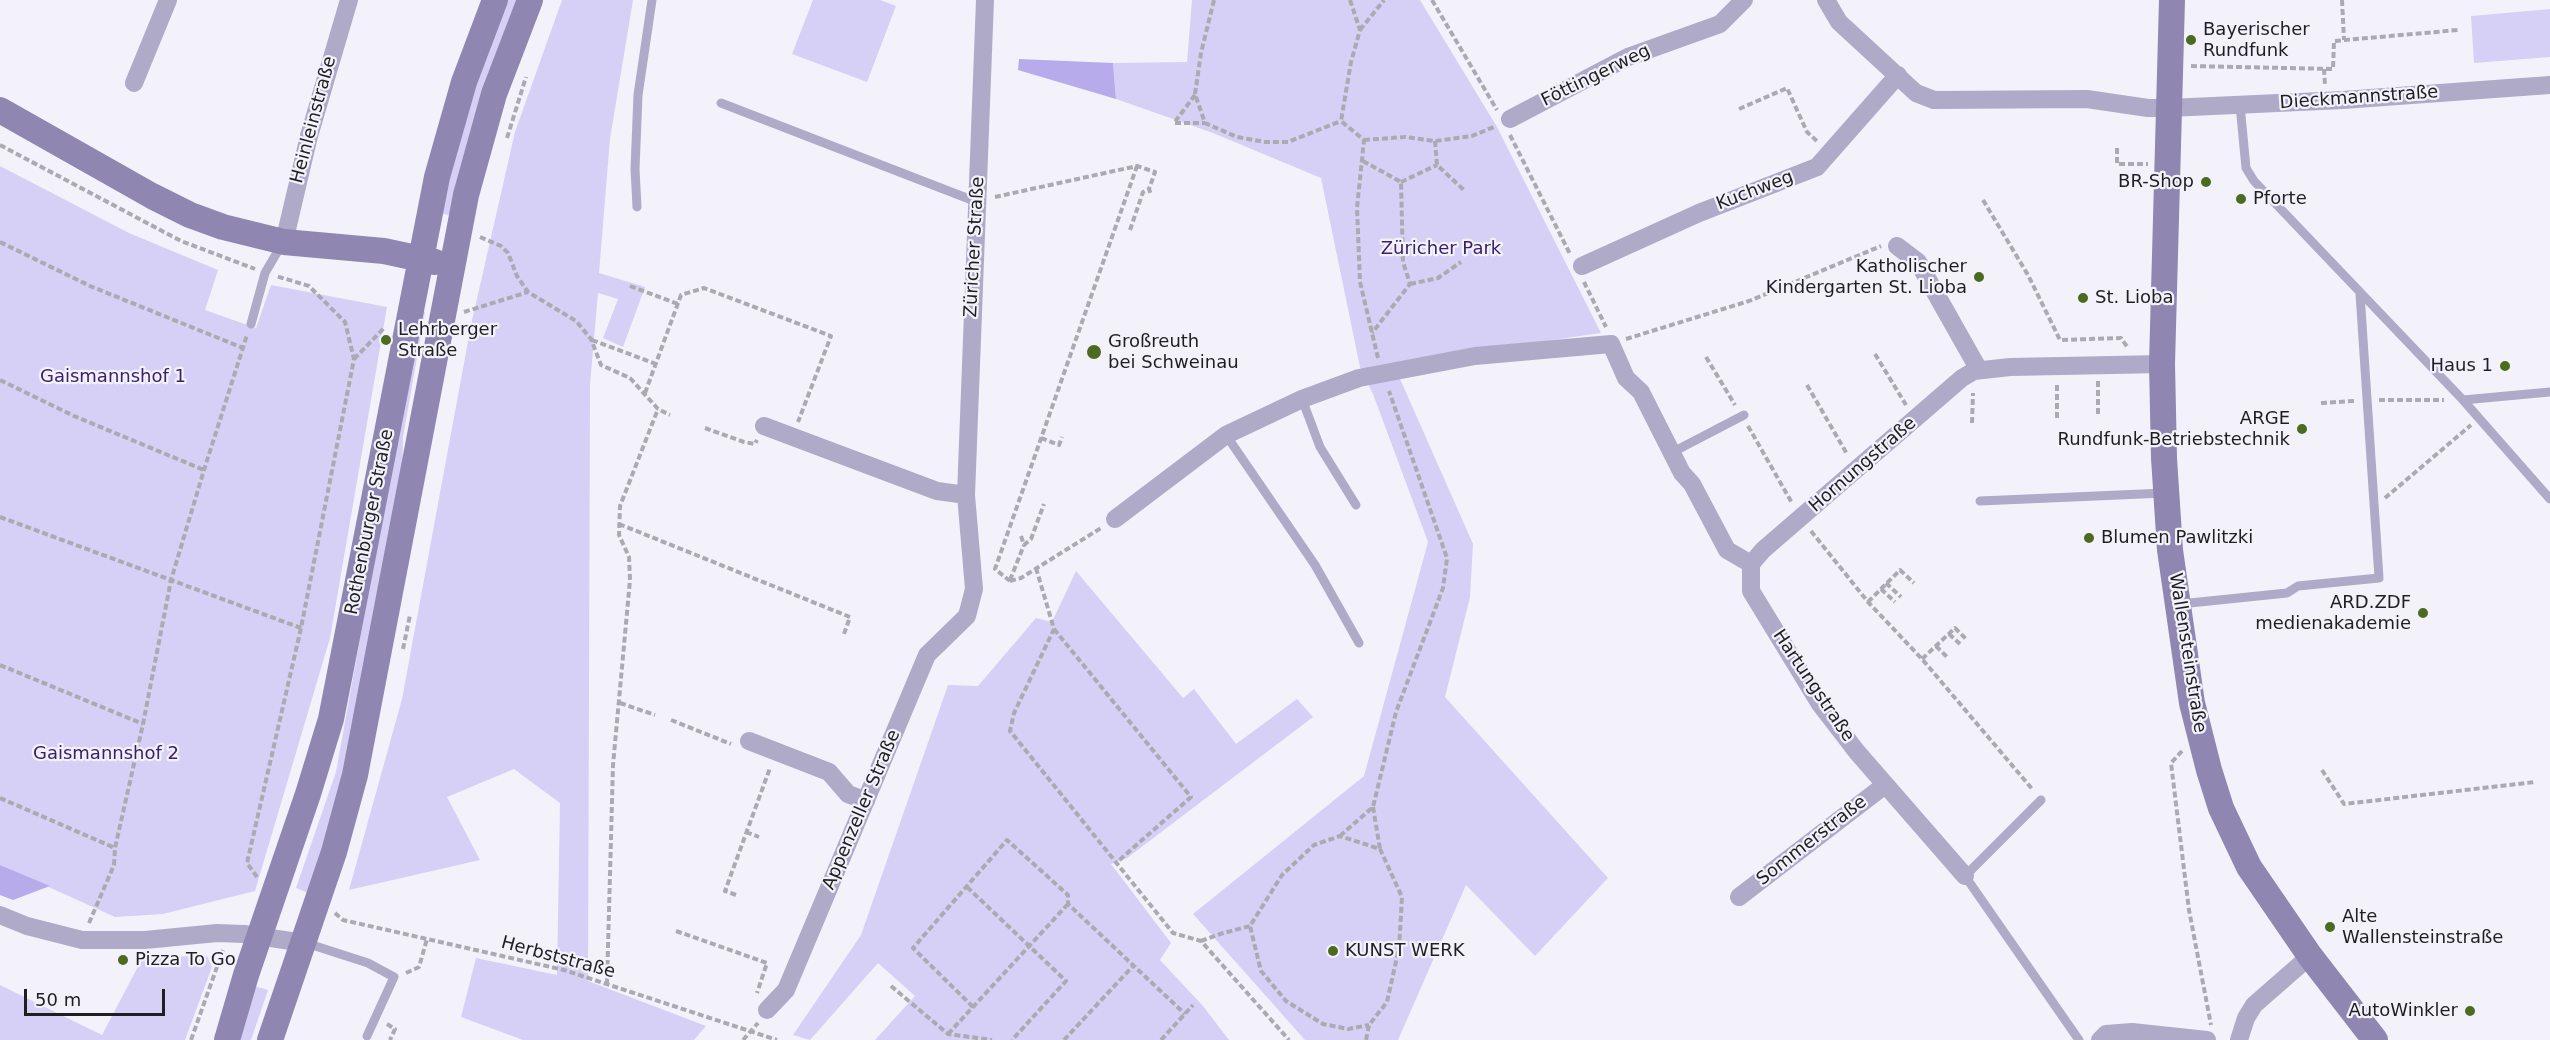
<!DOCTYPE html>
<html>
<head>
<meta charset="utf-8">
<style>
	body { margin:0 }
	#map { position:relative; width:2550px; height:1040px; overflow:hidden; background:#f3f2fb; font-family:"DejaVu Sans",sans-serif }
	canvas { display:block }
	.scale { position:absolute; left:24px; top:989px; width:141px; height:27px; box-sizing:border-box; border:3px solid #1f1f22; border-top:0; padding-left:8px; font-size:18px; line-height:21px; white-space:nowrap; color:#1f1f22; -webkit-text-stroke:4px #f3f2fb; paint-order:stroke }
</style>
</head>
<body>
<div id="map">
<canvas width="2550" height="1040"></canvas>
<div class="scale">50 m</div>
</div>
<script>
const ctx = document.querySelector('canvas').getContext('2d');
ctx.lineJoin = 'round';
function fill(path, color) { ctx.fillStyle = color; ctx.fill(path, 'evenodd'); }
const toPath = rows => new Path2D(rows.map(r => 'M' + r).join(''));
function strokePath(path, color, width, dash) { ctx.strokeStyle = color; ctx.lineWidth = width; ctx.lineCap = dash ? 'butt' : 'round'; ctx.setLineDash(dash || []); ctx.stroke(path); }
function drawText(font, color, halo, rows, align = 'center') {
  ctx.font = font + ' "DejaVu Sans",sans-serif'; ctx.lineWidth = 4.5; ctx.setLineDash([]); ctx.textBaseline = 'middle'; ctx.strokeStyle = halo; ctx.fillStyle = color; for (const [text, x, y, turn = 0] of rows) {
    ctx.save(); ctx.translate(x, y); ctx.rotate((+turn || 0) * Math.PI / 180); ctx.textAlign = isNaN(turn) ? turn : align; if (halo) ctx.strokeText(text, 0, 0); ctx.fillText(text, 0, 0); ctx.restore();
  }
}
fill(toPath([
	[506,0,521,0,453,216,439,213,461,125],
	[562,0,633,0,610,139,599,273,645,287,623,347,603,338,618,299,598,293,590,385,588,981,706,1026,694,1040,523,1040,461,1017,476,958,557,975,560,803,514,769,447,797,480,860,349,890,402,699,471,325,515,132],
	[813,0,880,0,896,6,867,82,792,54],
	[1192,0,1420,0,1497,127,1601,333,1393,363,1473,544,1470,597,1445,697,1608,878,1535,956,1466,885,1398,1040,1305,1040,1193,914,1364,776,1428,542,1373,394,1360,367,1321,178,1213,133,1116,99,1113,63,1187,62],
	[2550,9,2550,57,2474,63,2471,16],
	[0,166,129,233,218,270,205,310,256,328,271,285,387,307,330,638,255,891,163,914,115,917,0,865],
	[419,312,425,312,403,437,402,481,349,764,311,894,296,888,336,772],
	[1076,571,1183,698,1194,689,1236,744,1297,699,1313,717,1127,858,1111,864,1171,943,1160,960,1203,1006,1229,1040,875,1040,915,996,878,963,810,1040,793,1035,861,935,948,685,978,686,1036,618,1052,622],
	[207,956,212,967,185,1040,0,1040,0,985,102,1035,143,957],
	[254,986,268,990,251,1040,239,1040]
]), '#d6cff6');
fill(toPath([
	[1019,59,1113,63,1116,99,1018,70],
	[0,865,50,886,13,900,0,895]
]), '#b8abec');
strokePath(toPath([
	[1214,0,1201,53,1195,94,1205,123,1237,137,1265,142,1288,142,1341,121],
	[1350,0,1360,30,1351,62,1341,121,1364,140,1357,208,1360,282,1378,358],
	[1432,0,1497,110],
	[2342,0,2344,40],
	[1360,30,1384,0],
	[2191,66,2333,69,2334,41,2458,30],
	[2324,69,2325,85],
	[1195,95,1174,123,1205,123],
	[1739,109,1787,88,1807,132,1818,142],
	[1510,135,1570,254],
	[507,138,526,77],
	[1364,140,1405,137,1435,141,1472,136,1496,126],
	[1435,141,1437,165,1465,191],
	[0,145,181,241,255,269],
	[2117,148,2117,164,2148,164],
	[1363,161,1401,182,1403,262,1410,284,1372,333],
	[1401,182,1437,165],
	[995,197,1137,166,1155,172,1149,189],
	[1983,200,2028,275,2060,340,2121,338,2128,348],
	[1130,230,1143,192,1149,189,1151,195],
	[480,237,501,246,508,253,517,276,528,292,576,321,591,339,601,365,630,378,658,409,670,415],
	[0,242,90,286,243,348],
	[1584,282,1606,327],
	[1410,284,1438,278,1461,262],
	[630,286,678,304],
	[464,312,528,292],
	[1626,339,1749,301,1881,246],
	[592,340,656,364],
	[1875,354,1906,405],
	[1706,357,1735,405],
	[354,359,385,327],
	[0,380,74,416,204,470],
	[2098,381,2098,416],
	[1807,385,1847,454],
	[645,393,681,295,704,288,831,336,798,422],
	[2379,400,2444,400],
	[2321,403,2354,401],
	[2057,418,2057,382],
	[1972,423,1973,393],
	[1748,426,1792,503],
	[705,428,744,442,755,444,757,440],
	[1041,438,1059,445,1062,437],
	[2385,498,2471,425],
	[0,517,301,628],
	[619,524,850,617,844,634],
	[1811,531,1868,602,1922,659,2033,790],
	[1021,536,1024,545,1031,539,1044,504],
	[1036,568,1054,629,1014,713,1010,731,1173,933,1201,941,1289,1040],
	[1010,580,1024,545],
	[1010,581,995,569,1137,166],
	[1010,581,1021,578,1101,528],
	[1886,583,1901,597],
	[1881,589,1895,602],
	[1868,602,1900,570,1914,583],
	[1054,629,1191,797,1116,863],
	[1949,634,1960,644],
	[1936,646,1947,657],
	[403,649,410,615],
	[1922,659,1955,628,1966,639],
	[0,665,143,724],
	[620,703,655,715],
	[671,720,731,744],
	[2182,751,2171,763,2189,910,2211,1025],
	[2322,770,2344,804,2535,782],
	[0,798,115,848,143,724,171,580,204,470,247,335],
	[1373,807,1380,849],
	[746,832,759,837],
	[1340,836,1373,807,1396,712,1443,588,1447,558,1389,391],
	[257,877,247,863,301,628,354,359,345,322,309,286,276,276],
	[967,887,1066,981,1012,1040],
	[736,895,725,891,770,768],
	[335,913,343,920,564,970,777,1040],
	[89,923,114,865,115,848],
	[676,931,767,963,757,993],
	[1201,941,1220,934,1250,926],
	[406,973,419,967,427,939],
	[607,984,613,765,630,580,629,557,619,535,620,506,658,409],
	[891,986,948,1034,992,1040],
	[973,1007,913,948,1007,840,1068,895,1068,904,1185,1014],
	[387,1024,395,1029,390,1040],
	[948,1034,1068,904],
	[191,1040,223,950],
	[743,1040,758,1023],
	[1064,1040,1133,966],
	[1161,1040,1193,1005],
	[1366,1040,1369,1025,1387,1002,1399,948,1402,897,1380,849,1340,836,1314,845,1282,875,1250,926,1261,971,1286,1001,1323,1024,1348,1029,1369,1025]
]), '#abaab1', 4, [6, 3]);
strokePath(toPath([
	[721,103,977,202],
	[2240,105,2246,168,2254,181,2463,400,2550,499],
	[637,207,635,169,638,95,652,0],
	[251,324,265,273,282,244],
	[1302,399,1320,447,1356,505],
	[2463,400,2550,392],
	[1226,435,1315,565,1359,643],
	[1671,453,1744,415],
	[1980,501,2165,493],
	[2180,604,2287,593,2298,586,2379,578,2360,294],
	[2041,800,1965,876,2079,1040],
	[306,943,368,963,394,977,367,1036]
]), '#afaac8', 9);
strokePath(toPath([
	[1826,0,1839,22,1916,93,1934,100,2087,99,2148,108,2169,108,2343,100,2550,85],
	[134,83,168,0],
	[1510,119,1628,57,1720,24,1744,0],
	[284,242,309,136,349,0],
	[1897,246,1918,262,1979,370],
	[1582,266,1699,213,1817,167,1898,75],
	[764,426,937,491,966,495],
	[1115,519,1226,435,1302,399,1359,378,1475,356,1611,344,1626,378,1641,392,1682,473,1692,484,1727,550,1751,564],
	[1751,564,1763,550,1962,378,1974,371,2010,367,2162,364],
	[1751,564,1751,591,1820,704,1857,752,1965,876],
	[749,741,829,772,848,794,866,801],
	[1739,897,1885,785],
	[0,915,27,926,82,940,145,940,217,933,244,934,304,943],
	[767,1010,786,990,927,655,967,616,974,589,966,495,985,0],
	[2100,1040,2106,1034,2132,1032,2207,1040],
	[2239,1040,2246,1018,2254,1005,2310,956]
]), '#afaac8', 18);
strokePath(toPath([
	[2172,0,2162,364,2164,458,2170,550,2192,703,2209,770,2221,808,2249,867,2310,956,2375,1040],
	[0,110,152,196,190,215,223,227,284,242,384,251,435,262],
	[227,1040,246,975,308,794,331,719,437,177,464,82,495,0],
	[270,1040,334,852,355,775,466,195,494,94,530,0]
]), '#8f87b1', 26);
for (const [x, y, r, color] of [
	[2191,40,6,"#4b6b20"],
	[2206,182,6,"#4b6b20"],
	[2241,199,6,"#4b6b20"],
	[1979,277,6,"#4b6b20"],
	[2083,298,6,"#4b6b20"],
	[386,340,6,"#4b6b20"],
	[1094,352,8,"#4b6b20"],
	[2505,366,6,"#4b6b20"],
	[2302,429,6,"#4b6b20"],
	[2089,538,6,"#4b6b20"],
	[2423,613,6,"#4b6b20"],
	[2330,927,6,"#4b6b20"],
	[1333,951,6,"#4b6b20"],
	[123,960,6,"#4b6b20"],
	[2470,1011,6,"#4b6b20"]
]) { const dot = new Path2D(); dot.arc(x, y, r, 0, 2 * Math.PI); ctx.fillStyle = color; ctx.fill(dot); strokePath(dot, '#f3f2fb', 2); }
drawText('18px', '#1f1f22', '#f3f2fb', [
	["Bayerischer",2203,30],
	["Rundfunk",2203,51],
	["BR-Shop",2194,182,"right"],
	["Pforte",2253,199],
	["Katholischer",1967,267,"right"],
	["Kindergarten St. Lioba",1967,288,"right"],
	["St. Lioba",2095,298],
	["Lehrberger",398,330],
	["Straße",398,351],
	["Großreuth",1108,342],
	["bei Schweinau",1108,363],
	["Haus 1",2493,366,"right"],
	["ARGE",2290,419,"right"],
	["Rundfunk-Betriebstechnik",2290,440,"right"],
	["Blumen Pawlitzki",2101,538],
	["ARD.ZDF",2411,603,"right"],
	["medienakademie",2411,624,"right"],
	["Alte",2342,917],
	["Wallensteinstraße",2342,938],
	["KUNST WERK",1345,951],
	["Pizza To Go",135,960],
	["AutoWinkler",2458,1011,"right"]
], 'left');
drawText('18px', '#1f1f22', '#f3f2fb', [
	["Föttingerweg",1596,76,-26],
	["Dieckmannstraße",2359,98,-4],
	["Heinleinstraße",314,120,-75],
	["Kuchweg",1755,191,-21],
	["Züricher Straße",975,247,-87],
	["Hornungstraße",1863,465,-41],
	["Rothenburger Straße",370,522,-79],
	["Wallensteinstraße",2187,653,81],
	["Hartungstraße",1813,686,56],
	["Appenzeller Straße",862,810,-67],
	["Sommerstraße",1812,841,-38],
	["Herbststraße",558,958,15]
]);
drawText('18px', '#39216b', '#f3f2fb', [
	["Züricher Park",1441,249],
	["Gaismannshof 1",113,377],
	["Gaismannshof 2",106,754]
]);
</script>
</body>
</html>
